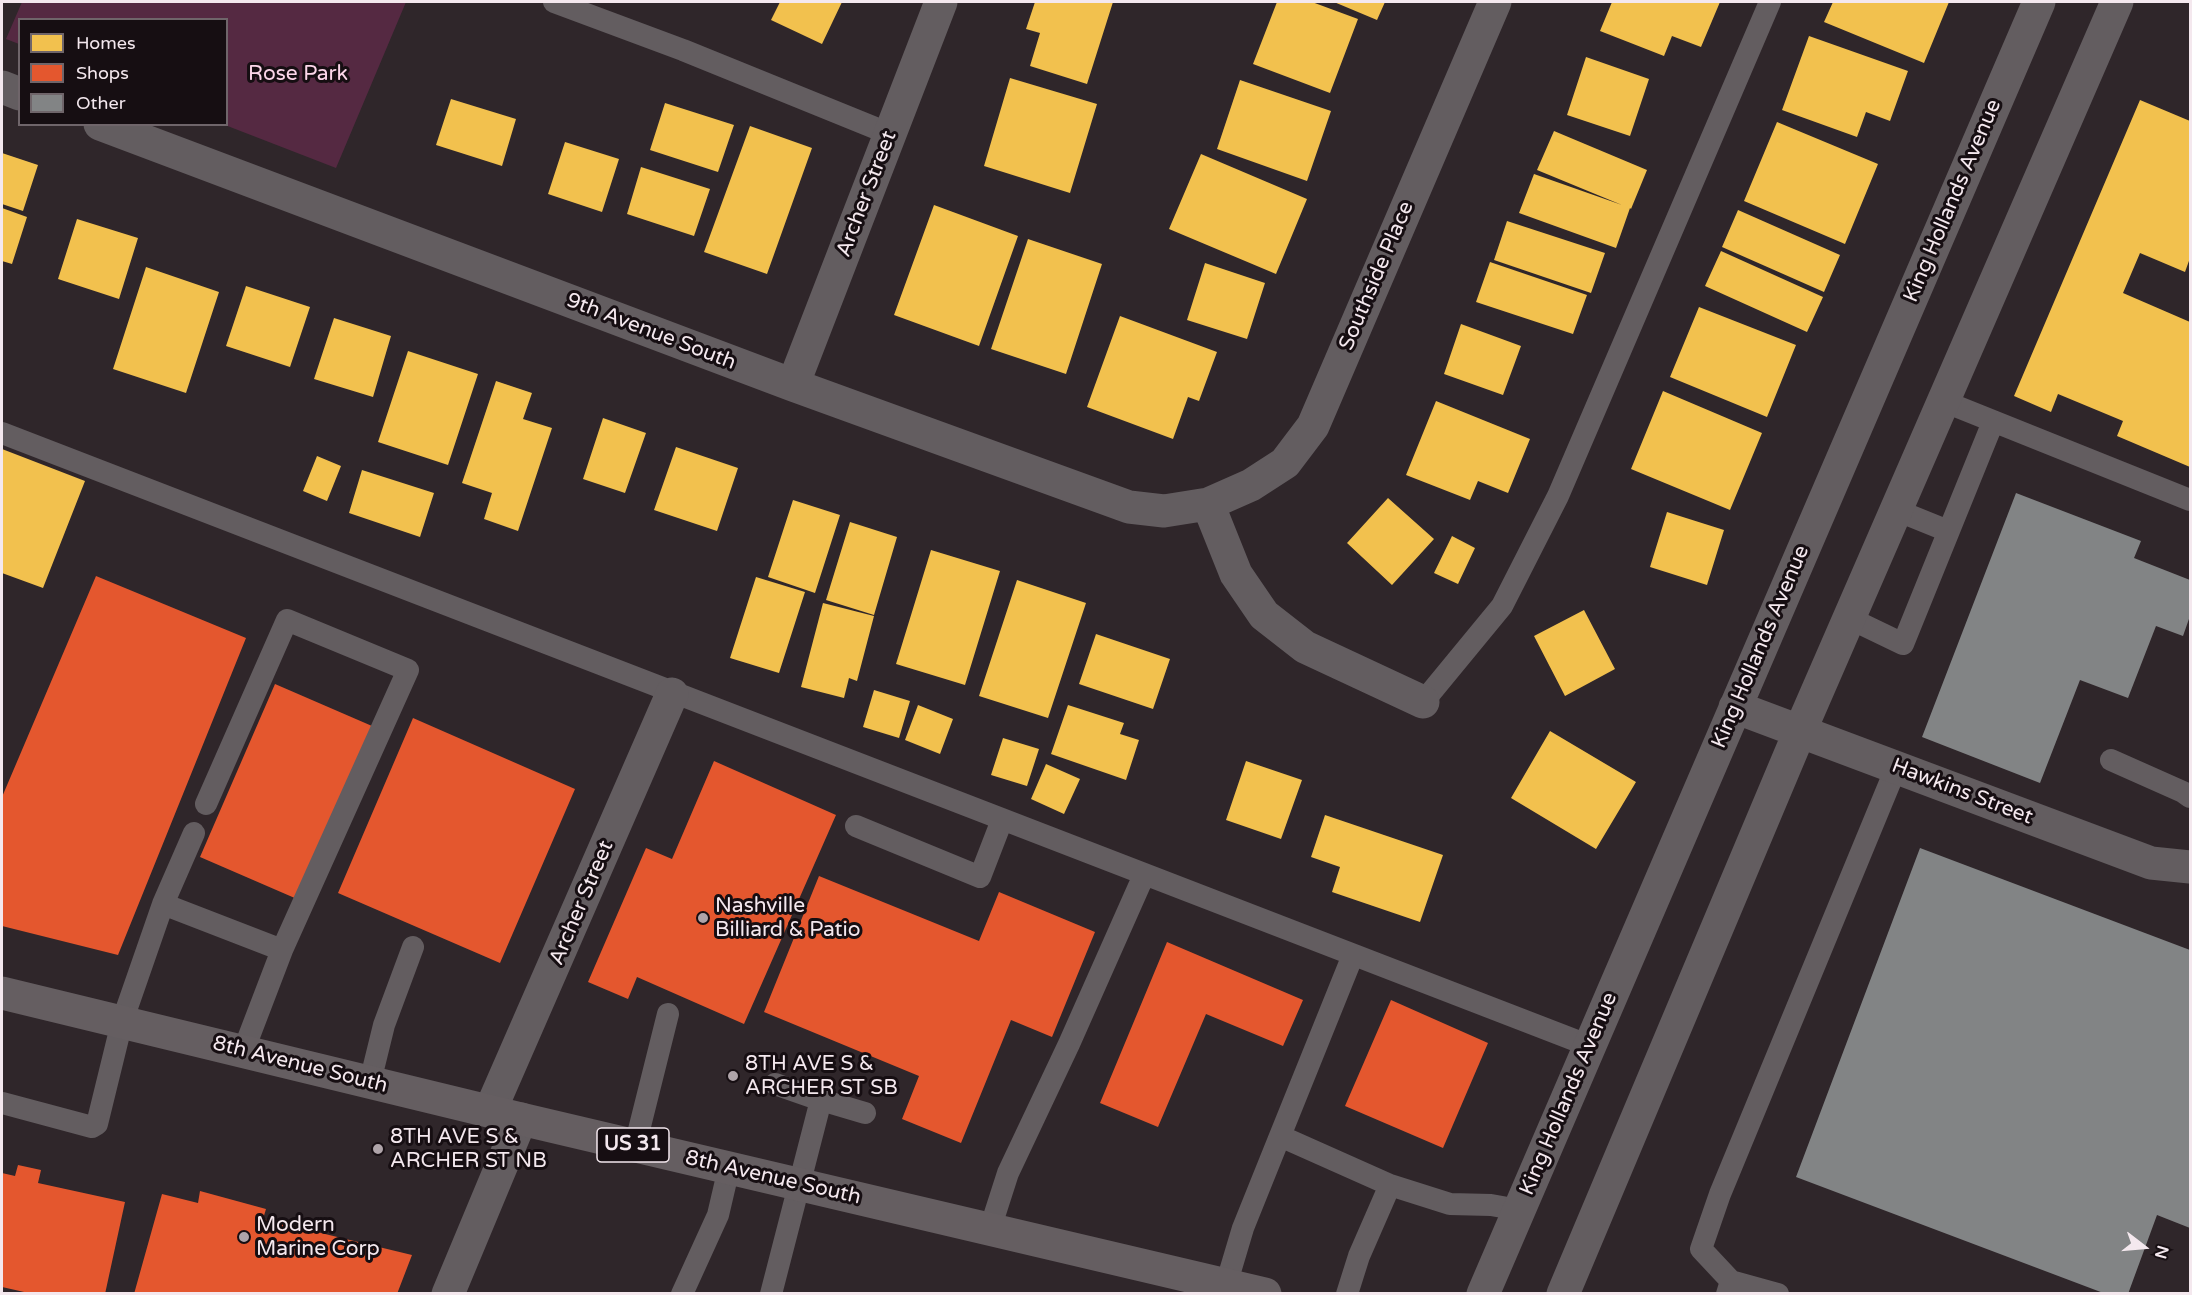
<!DOCTYPE html>
<html>
<head>
<meta charset="utf-8">
<style>
	body { margin:0 }
	#map { position:relative; width:2192px; height:1295px; overflow:hidden; background:#2f262a; font-family:"Varela Round",sans-serif }
	canvas { display:block }
	.frame { position:absolute; inset:0; border:3px solid #f4e8ee; pointer-events:none }
	.legend { position:absolute; left:18px; top:18px; width:210px; height:108px; box-sizing:border-box; background:#160e12; border:2px solid #6f656a; margin:0; padding:8px 10px; list-style:none; font-size:18px; color:#f4e8ee }
	.legend li { display:flex; align-items:center; gap:12px; height:30px }
	.legend b { width:30px; border:2px solid #6f656a }
	.north { position:absolute; left:2114px; top:1217px; width:60px; height:60px; -webkit-text-stroke:4px #160e12; paint-order:stroke; rotate:106deg; font-size:16px; font-weight:700; line-height:24px; text-align:center; color:#f4e8ee }
	.north::after { content:''; display:block; margin:auto; width:21px; height:27px; background:#f4e8ee; clip-path:polygon(50% 0,100% 100%,50% 72%,0 100%) }
</style>
</head>
<body>
<div id="map">
<canvas width="2192" height="1295"></canvas>
<div class="frame"></div>
<ul class="legend">
<li><b style="height:16px;background:#f2c14e"></b>Homes</li>
<li><b style="height:16px;background:#e4572e"></b>Shops</li>
<li><b style="height:16px;background:#828485"></b>Other</li>
</ul>
<div class="north">N</div>
</div>
<script>
const ctx = document.querySelector('canvas').getContext('2d');
ctx.lineJoin = 'round';
function fill(path, color) { ctx.fillStyle = color; ctx.fill(path, 'evenodd'); }
const toPath = rows => new Path2D(rows.map(r => 'M' + r).join(''));
function strokePath(path, color, width, dash) { ctx.strokeStyle = color; ctx.lineWidth = width; ctx.lineCap = dash ? 'butt' : 'round'; ctx.setLineDash(dash || []); ctx.stroke(path); }
function drawText(font, color, halo, rows, align = 'center') {
  ctx.font = font + ' "Varela Round",sans-serif'; ctx.lineWidth = 6; ctx.setLineDash([]); ctx.textBaseline = 'middle'; ctx.strokeStyle = halo; ctx.fillStyle = color; for (const [text, x, y, turn = 0] of rows) {
    ctx.save(); ctx.translate(x, y); ctx.rotate((+turn || 0) * Math.PI / 180); ctx.textAlign = isNaN(turn) ? turn : align; if (halo) ctx.strokeText(text, 0, 0); ctx.fillText(text, 0, 0); ctx.restore();
  }
}
fill(toPath([
	[22,2,406,2,336,168,225,125,226,124,226,20,20,20,19,44,6,39]
]), '#552942');
fill(toPath([
	[780,2,842,2,822,44,771,20],
	[1035,2,1113,2,1087,84,1030,66,1040,33,1026,29],
	[1277,2,1312,2,1358,19,1330,93,1253,64],
	[1334,2,1385,2,1377,20],
	[1612,2,1720,2,1701,47,1672,36,1664,56,1600,31],
	[1833,2,1949,2,1924,63,1824,22],
	[1809,36,1908,71,1890,121,1866,112,1857,137,1782,110],
	[1586,57,1649,79,1630,136,1567,115],
	[1010,78,1097,104,1070,193,984,166],
	[1240,80,1331,111,1307,181,1217,149],
	[451,99,516,119,502,166,436,145],
	[2140,100,2190,121,2190,258,2185,272,2140,253,2123,293,2190,322,2190,467,2117,436,2123,421,2058,394,2051,412,2014,396],
	[665,103,734,125,718,172,650,150],
	[1777,122,1878,164,1845,244,1744,201],
	[750,126,812,148,767,274,704,252],
	[1554,131,1647,170,1631,209,1630,208,1616,248,1519,213,1534,174,1622,205,1537,170],
	[565,142,619,159,602,212,548,194],
	[2,153,38,165,23,211,2,204],
	[1201,154,1307,199,1276,274,1169,229],
	[641,167,710,189,694,236,627,214],
	[934,205,1018,236,979,346,894,315],
	[2,208,27,217,12,264,2,261],
	[1738,210,1840,255,1824,292,1722,247],
	[77,219,138,238,119,299,58,279],
	[1507,221,1605,253,1591,293,1494,260],
	[1028,239,1102,264,1066,374,991,349],
	[1721,251,1823,297,1807,332,1705,286],
	[1490,262,1587,295,1573,334,1476,302],
	[1205,263,1265,283,1247,339,1187,320],
	[146,267,219,292,186,393,113,369],
	[246,286,310,307,290,367,226,346],
	[1699,307,1796,345,1767,417,1670,377],
	[1120,316,1217,352,1199,401,1188,397,1173,439,1087,407],
	[334,318,391,336,373,397,314,379],
	[1461,324,1521,346,1503,395,1444,374],
	[408,351,478,374,448,465,378,442],
	[496,381,532,393,523,419,552,428,518,531,484,519,492,493,462,483],
	[1663,391,1762,433,1730,510,1631,469],
	[1436,401,1530,439,1508,493,1478,481,1470,500,1406,475],
	[603,418,646,433,625,493,583,479],
	[676,447,738,468,717,531,654,510],
	[2,449,85,481,43,588,2,573],
	[317,456,341,466,327,501,303,491],
	[362,470,434,493,420,537,349,513],
	[1388,498,1434,539,1392,585,1347,543],
	[793,500,840,515,815,593,768,577],
	[1667,512,1724,530,1707,585,1650,567],
	[850,522,897,537,874,615,826,600],
	[1452,536,1475,548,1458,584,1434,573],
	[931,550,1000,571,965,685,896,664],
	[756,577,805,592,779,673,730,658],
	[1017,580,1086,603,1048,718,979,696],
	[823,603,874,616,857,681,849,678,844,698,801,687],
	[1584,610,1615,669,1565,696,1534,636],
	[1096,634,1170,659,1153,709,1079,684],
	[874,690,910,701,899,738,863,727],
	[918,705,953,719,940,754,905,740],
	[1068,705,1124,723,1120,734,1139,740,1126,780,1051,754],
	[1550,731,1636,782,1596,849,1511,798],
	[1003,738,1039,749,1027,786,991,775],
	[1246,761,1302,780,1281,839,1226,820],
	[1046,764,1080,779,1064,814,1031,799],
	[1325,815,1443,855,1420,922,1332,892,1340,867,1311,857]
]), '#f2c14e');
fill(toPath([
	[96,576,246,638,118,955,2,926,2,797],
	[275,684,372,726,297,899,200,857],
	[413,718,575,789,500,963,338,893],
	[714,761,836,815,744,1024,637,977,628,999,588,982,646,848,672,859],
	[819,876,979,941,999,892,1095,932,1052,1037,1011,1020,961,1143,902,1119,919,1076,764,1012],
	[1167,942,1303,1000,1283,1046,1206,1014,1158,1127,1100,1103],
	[1391,1000,1488,1043,1443,1148,1345,1106],
	[18,1165,41,1170,38,1183,125,1202,105,1294,33,1294,2,1287,2,1173,15,1176],
	[200,1191,266,1209,263,1219,412,1255,397,1294,134,1294,162,1194,198,1203]
]), '#e4572e');
fill(toPath([
	[2016,493,2141,541,2134,558,2190,580,2190,616,2183,636,2156,626,2128,698,2080,680,2040,783,1922,737],
	[1920,848,2190,950,2190,1228,2157,1215,2128,1294,2106,1294,1796,1177]
]), '#828485');
strokePath(toPath([
	[554,2,683,50,890,134],
	[1943,401,2190,500],
	[2,433,1590,1046],
	[1896,510,1948,531],
	[1849,618,1903,644,1993,422],
	[1423,702,1502,606,1558,496,1770,2],
	[2111,760,2183,792,2190,797],
	[206,804,287,620,408,670,282,950],
	[856,826,980,877,1002,820],
	[163,904,194,833],
	[370,1082,384,1025,413,947],
	[775,1084,821,1100],
	[2,1103,92,1127,97,1124,122,1022,163,904,282,950,243,1052],
	[1280,1136,1353,955],
	[635,1146,668,1014],
	[990,1229,1008,1173,1069,1044,1144,875],
	[1731,1281,1778,1294],
	[1226,1285,1243,1228,1280,1136,1390,1185,1450,1204,1491,1205,1519,1210],
	[682,1294,718,1215,729,1168],
	[771,1294,821,1100,865,1113],
	[1347,1294,1359,1256,1390,1185],
	[1727,1294,1731,1281,1701,1249,1720,1194,1896,768]
]), '#635d60', 22);
strokePath(toPath([
	[2,87,20,94],
	[100,124,793,385,1129,507,1164,511,1208,504,1251,485,1285,463,1313,426,1495,2],
	[793,385,941,2],
	[1208,504,1236,574,1264,615,1305,647,1423,702],
	[1735,707,2151,863,2190,867],
	[490,1111,672,694],
	[448,1294,521,1119],
	[1483,1294,2039,2],
	[1563,1294,1800,731,2117,2]
]), '#635d60', 33);
strokePath(toPath([
	[2,993,521,1119,1265,1294]
]), '#655e61', 33);
for (const [x, y, r, color] of [
	[703,918,6,"#afa4a9"],
	[733,1076,6,"#afa4a9"],
	[378,1149,6,"#afa4a9"],
	[244,1237,6,"#afa4a9"]
]) { const dot = new Path2D(); dot.arc(x, y, r, 0, 2 * Math.PI); ctx.fillStyle = color; ctx.fill(dot); strokePath(dot, '#160e12', 2); }
for (const [x, y, w] of [
	[633,1145,72]
]) { const box = new Path2D(); box.roundRect(x - w / 2, y - 17, w, 34, 4.5); ctx.fillStyle = '#160e12'; ctx.fill(box); strokePath(box, '#f4e8ee', 1.5); }
drawText('bold 20px', '#f4e8ee', null, [
	["US 31",633,1145]
]);
drawText('21px', '#fcd6e9', '#160e12', [
	["Rose Park",298,74]
]);
drawText('21px', '#f4e8ee', '#160e12', [
	["Archer Street",867,194,-69],
	["King Hollands Avenue",1953,201,-67],
	["Southside Place",1377,276,-67],
	["9th Avenue South",651,332,21],
	["King Hollands Avenue",1761,647,-67],
	["Hawkins Street",1962,792,21],
	["Archer Street",582,903,-67],
	["8th Avenue South",300,1065,14],
	["King Hollands Avenue",1569,1094,-67],
	["8th Avenue South",773,1178,13]
]);
drawText('21px', '#f4e8ee', '#160e12', [
	["Nashville",715,906],
	["Billiard & Patio",715,930],
	["8TH AVE S &",745,1064],
	["ARCHER ST SB",745,1088],
	["8TH AVE S &",390,1137],
	["ARCHER ST NB",390,1161],
	["Modern",256,1225],
	["Marine Corp",256,1249]
], 'left');
</script>
</body>
</html>
